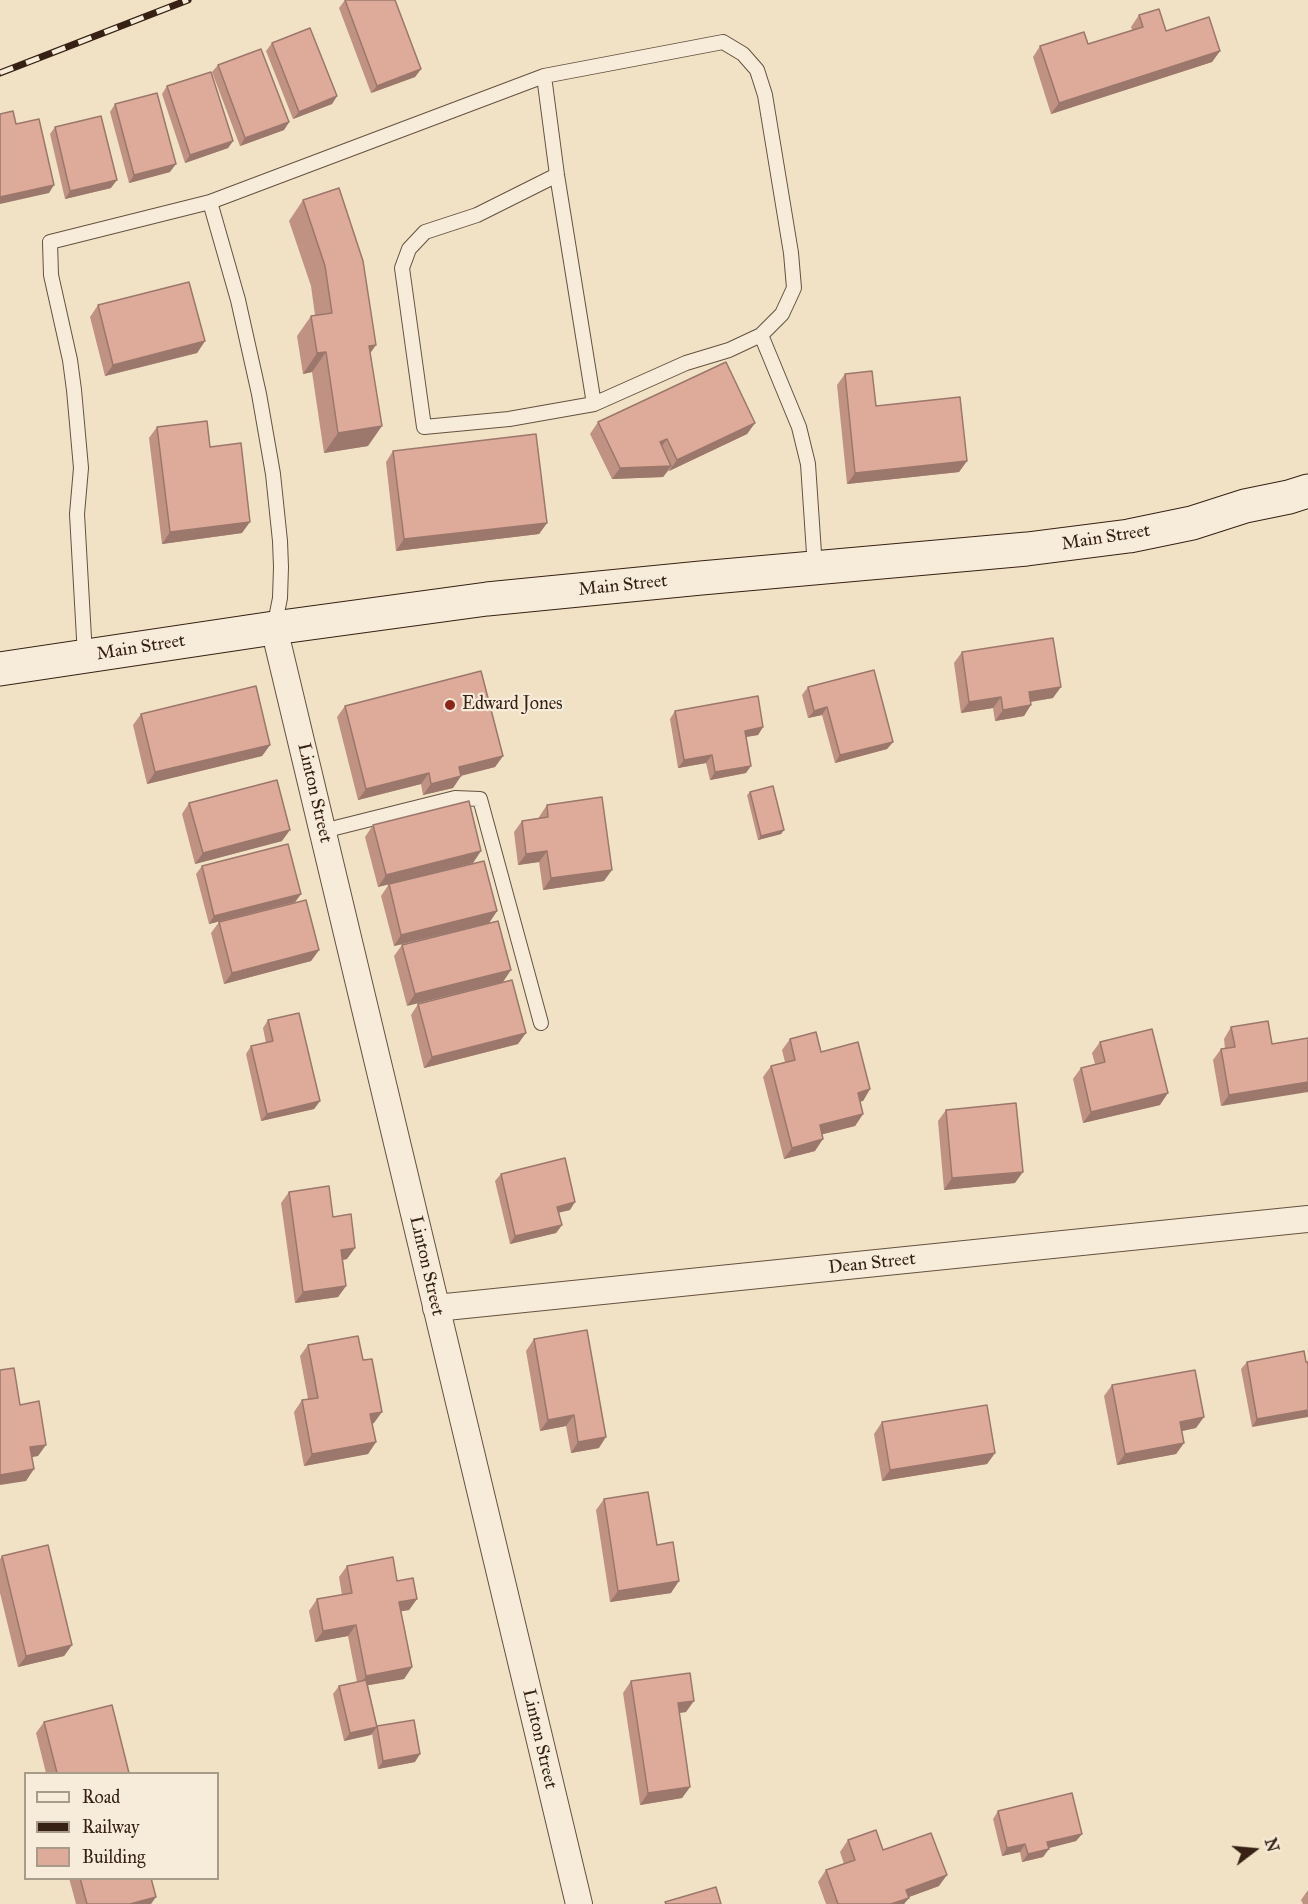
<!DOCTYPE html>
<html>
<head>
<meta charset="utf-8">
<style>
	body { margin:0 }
	#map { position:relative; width:1308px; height:1904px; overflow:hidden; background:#f1e2c5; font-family:"IM FELL Great Primer",serif }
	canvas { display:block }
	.legend { position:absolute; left:24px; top:1772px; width:195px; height:108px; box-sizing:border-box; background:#f6ecd9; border:2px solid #a99b8a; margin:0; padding:8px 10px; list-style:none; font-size:18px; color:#362114 }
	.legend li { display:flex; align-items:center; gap:12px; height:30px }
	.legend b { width:30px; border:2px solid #a99b8a }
	.north { position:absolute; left:1224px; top:1820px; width:60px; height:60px; -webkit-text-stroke:4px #f6ecd9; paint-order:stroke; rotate:74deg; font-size:16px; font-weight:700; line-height:24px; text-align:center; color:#362114 }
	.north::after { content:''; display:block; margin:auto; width:21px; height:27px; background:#362114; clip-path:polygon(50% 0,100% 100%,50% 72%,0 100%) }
</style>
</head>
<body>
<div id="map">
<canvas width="1308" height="1904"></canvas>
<ul class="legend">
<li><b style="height:8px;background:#f6ecd9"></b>Road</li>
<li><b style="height:8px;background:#362114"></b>Railway</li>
<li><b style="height:16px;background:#deaa9a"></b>Building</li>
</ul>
<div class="north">N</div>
</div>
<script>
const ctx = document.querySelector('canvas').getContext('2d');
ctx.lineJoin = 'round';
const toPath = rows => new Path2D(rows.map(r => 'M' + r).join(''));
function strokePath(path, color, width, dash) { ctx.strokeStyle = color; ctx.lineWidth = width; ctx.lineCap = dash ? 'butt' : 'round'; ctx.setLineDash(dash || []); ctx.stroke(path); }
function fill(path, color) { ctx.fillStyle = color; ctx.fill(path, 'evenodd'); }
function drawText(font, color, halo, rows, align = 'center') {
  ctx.font = font + ' "IM FELL Great Primer",serif'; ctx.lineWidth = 4.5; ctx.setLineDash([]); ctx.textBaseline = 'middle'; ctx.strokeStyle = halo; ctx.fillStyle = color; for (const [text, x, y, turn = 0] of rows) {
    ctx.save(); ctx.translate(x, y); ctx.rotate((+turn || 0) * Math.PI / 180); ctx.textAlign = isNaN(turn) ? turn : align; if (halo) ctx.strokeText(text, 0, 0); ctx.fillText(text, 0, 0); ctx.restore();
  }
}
const lane = toPath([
	[544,76,557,175,594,404,686,363,729,350,761,335],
	[557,175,477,215,425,232,409,249,402,268,424,427,509,419,594,404],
	[274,628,280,598,281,567,280,541,273,474,259,394,238,300,210,202,544,76,723,42,743,54,757,70,765,95,791,253,794,288,782,314,761,335,799,427,808,464,815,568],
	[85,656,77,514,81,468,74,390,70,360,51,275,50,242,210,202],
	[323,831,455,798,480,799,541,1023]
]);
const street = toPath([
	[274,628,579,1904],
	[436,1308,1308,1219]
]);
const secondary = toPath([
	[0,669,274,628,487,599,701,578,1027,549,1129,536,1192,523,1245,506,1289,497,1308,491]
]);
strokePath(lane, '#655140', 16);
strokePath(street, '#655140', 28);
strokePath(secondary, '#362114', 35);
strokePath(lane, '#f6ecd9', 14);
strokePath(street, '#f6ecd9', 26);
strokePath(secondary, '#f6ecd9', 33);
const rail = toPath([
	[0,73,188,0]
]);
strokePath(rail, '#362114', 7);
strokePath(rail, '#f6ecd9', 4.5, [14]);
fill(toPath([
	[345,0,421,69,415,77,371,93,339,8],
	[1139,15,1166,31,1220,51,1212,62,1051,114,1033,57,1040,46,1088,44,1132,30,1131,27],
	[272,43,337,96,332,104,293,119,266,51],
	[218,65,289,122,284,130,240,146,212,72],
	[167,86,233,141,228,148,185,163,162,94],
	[115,104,170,172,129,183,110,112],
	[55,127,111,188,65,199,50,134],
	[303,200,370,353,368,446,324,453,312,372,303,374,297,336,311,316,315,315,311,286,289,221],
	[98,305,205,341,197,353,105,376,90,317],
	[845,374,876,406,967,461,959,472,847,484,837,385],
	[598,422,755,423,747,434,669,471,669,470,663,477,612,479,590,434],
	[157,427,210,447,242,533,162,544,149,438],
	[393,451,547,523,539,534,396,551,386,462],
	[962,652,1053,698,1031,702,1024,716,995,721,993,708,961,713,954,663],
	[808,687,893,742,887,749,835,763,822,715,808,718,802,695],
	[345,706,503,756,495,767,461,776,453,788,423,795,421,784,358,800,337,717],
	[675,711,763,727,758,735,746,737,746,773,710,780,706,763,678,768,670,719],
	[141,714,270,745,262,756,147,784,133,725],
	[750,792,784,830,781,834,758,840,747,795],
	[189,803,282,841,195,864,182,814],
	[547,805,604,881,543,890,539,862,518,865,514,832,522,821,539,818,539,817],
	[373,825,473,863,378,887,365,837],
	[202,866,301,894,295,902,209,924,196,874],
	[389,884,497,911,489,923,394,946,381,896],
	[498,921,407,1006,394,956,402,945],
	[219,922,319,950,311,961,224,984,211,933],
	[418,1004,518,1044,424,1068,411,1015],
	[268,1020,320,1101,314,1109,261,1121,246,1054,251,1046,266,1043,263,1028],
	[1231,1027,1272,1044,1221,1106,1213,1060,1221,1049,1225,1049,1224,1039],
	[790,1039,821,1052,870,1089,863,1101,860,1101,863,1114,855,1126,822,1134,815,1151,784,1159,763,1077,771,1066,785,1062,782,1050],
	[1100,1042,1160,1105,1083,1123,1073,1079,1081,1068,1095,1064,1092,1053],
	[946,1110,1015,1183,944,1190,938,1121],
	[501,1174,570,1210,558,1213,562,1225,556,1233,510,1244,495,1181],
	[289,1192,333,1217,347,1259,343,1260,346,1286,338,1297,295,1303,281,1203],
	[534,1339,599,1448,571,1453,566,1426,540,1431,526,1351],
	[308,1345,374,1423,372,1424,376,1442,368,1454,304,1466,294,1412,302,1400,308,1399,300,1356],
	[1247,1362,1306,1362,1252,1427,1241,1369],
	[1112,1385,1196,1428,1182,1431,1184,1443,1176,1454,1117,1465,1104,1396],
	[882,1422,995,1453,987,1464,882,1481,874,1434],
	[604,1499,657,1545,671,1593,610,1602,596,1510],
	[2,1556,72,1645,64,1656,18,1667,0,1593,0,1559],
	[347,1566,397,1581,417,1599,409,1610,401,1611,412,1667,404,1679,368,1685,377,1727,415,1762,378,1769,372,1734,344,1741,333,1694,339,1686,357,1682,348,1636,315,1642,309,1611,317,1599,342,1595,339,1577],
	[631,1681,686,1712,679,1713,690,1787,682,1798,640,1805,623,1693],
	[44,1722,129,1773,46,1773,36,1733],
	[998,1811,1082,1834,1076,1841,1049,1848,1043,1857,1022,1862,1020,1852,1002,1856,993,1819],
	[848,1840,883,1850,939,1886,909,1897,904,1904,826,1904,818,1882,826,1870,844,1864,840,1852],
	[69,1878,151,1878,151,1904,76,1904],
	[1308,1890,1308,1904,1303,1904,1301,1900]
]), '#bf9284');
fill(toPath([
	[1220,51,1212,62,1051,114,1059,103],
	[421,69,415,77,371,93,377,86],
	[337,96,332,104,293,119,299,112],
	[289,122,284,130,240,146,245,138],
	[233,141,228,148,185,163,190,155],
	[176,164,170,172,129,183,134,175],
	[117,180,111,188,65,199,70,191],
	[54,185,49,193,0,204,0,197],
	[205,341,197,353,105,376,113,365],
	[376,345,362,365,369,346],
	[326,352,312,372,303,374,317,353],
	[755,423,747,434,669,471,677,460],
	[382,426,368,446,324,453,338,433],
	[667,439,659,450,660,442],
	[967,461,959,472,847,484,855,473],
	[671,466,663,477,612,479,620,468],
	[250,522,242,533,162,544,170,532],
	[547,523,539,534,396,551,404,539],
	[1061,687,1053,698,1021,703,1029,692],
	[1001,697,993,708,961,713,969,702],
	[1031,705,1024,716,995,721,1003,710],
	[827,707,822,715,808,718,814,711],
	[763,727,758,735,739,738,745,731],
	[893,742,887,749,835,763,840,755],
	[270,745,262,756,147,784,155,772],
	[712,755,706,763,678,768,684,760],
	[503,756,495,767,451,778,459,767],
	[751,766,746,773,710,780,715,772],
	[429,773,421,784,358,800,366,789],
	[461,776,453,788,423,795,431,784],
	[290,830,282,841,195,864,203,853],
	[784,830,781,834,758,840,761,836],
	[481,851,473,863,378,887,386,875],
	[547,851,539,862,518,865,526,854],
	[612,870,604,881,543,890,551,878],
	[301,894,295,902,209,924,214,916],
	[497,911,489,923,394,946,401,935],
	[319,950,311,961,224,984,232,973],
	[511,970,503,982,407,1006,415,994],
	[526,1033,518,1044,424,1068,432,1057],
	[1308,1082,1308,1092,1221,1106,1229,1095],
	[870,1089,863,1101,850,1104,858,1093],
	[1168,1093,1160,1105,1083,1123,1091,1112],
	[320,1101,314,1109,261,1121,267,1114],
	[863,1114,855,1126,812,1137,820,1125],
	[823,1139,815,1151,784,1159,792,1148],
	[1023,1172,1015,1183,944,1190,952,1178],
	[575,1202,570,1210,551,1214,557,1207],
	[562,1225,556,1233,510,1244,515,1236],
	[355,1248,347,1259,334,1261,341,1250],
	[346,1286,338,1297,295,1303,303,1292],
	[1308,1410,1308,1417,1252,1427,1257,1419],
	[382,1412,374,1423,362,1426,370,1414],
	[574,1415,566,1426,540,1431,548,1420],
	[1204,1417,1196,1428,1172,1433,1180,1422],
	[606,1437,599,1448,571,1453,578,1442],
	[376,1442,368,1454,304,1466,312,1454],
	[1184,1443,1176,1454,1117,1465,1125,1454],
	[46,1445,38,1456,23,1459,30,1447],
	[995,1453,987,1464,882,1481,890,1470],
	[34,1469,26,1481,0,1485,0,1475],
	[679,1581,671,1593,610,1602,618,1591],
	[417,1599,409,1610,391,1613,399,1602],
	[356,1625,348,1636,315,1642,323,1631],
	[72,1645,64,1656,18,1667,26,1656],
	[412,1667,404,1679,358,1687,366,1676],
	[694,1701,686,1712,670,1714,678,1703],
	[377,1727,371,1735,344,1741,350,1733],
	[420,1754,415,1762,378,1769,383,1761],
	[690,1787,682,1798,640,1805,648,1793],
	[1082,1834,1076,1841,1041,1850,1047,1842],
	[1025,1844,1020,1852,1002,1856,1007,1848],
	[1049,1849,1043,1857,1022,1862,1028,1854],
	[947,1875,939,1886,898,1901,906,1890],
	[156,1897,151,1904,130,1904],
	[909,1898,904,1904,891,1904]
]), '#9b776c');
const building = toPath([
	[345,0,395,0,421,69,377,86,345,0],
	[1159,9,1166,31,1209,17,1220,51,1059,103,1040,46,1084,32,1088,44,1143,27,1139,15,1159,9],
	[310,28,337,96,299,112,272,43,310,28],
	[261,49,289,122,245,138,218,65,261,49],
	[211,72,233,141,190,155,167,86,211,72],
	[157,93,176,164,134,175,115,104,157,93],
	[13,111,16,124,39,119,54,185,0,197,0,114,13,111],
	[101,116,117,180,70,191,55,127,101,116],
	[339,188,363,261,376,345,369,346,382,426,338,433,326,352,317,353,311,316,332,313,325,266,303,200,339,188],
	[189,282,205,341,113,365,98,305,189,282],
	[726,362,755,423,677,460,667,439,660,442,671,466,620,468,598,422,726,362],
	[872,371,876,406,960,397,967,461,855,473,845,374,872,371],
	[207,421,210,447,241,443,250,522,170,532,157,427,207,421],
	[536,434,547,523,404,539,393,451,536,434],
	[1053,638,1061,687,1029,692,1031,705,1003,710,1001,697,969,702,962,652,1053,638],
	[874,670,893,742,840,755,827,707,814,711,808,687,874,670],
	[481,671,503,756,459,767,461,776,431,784,429,773,366,789,345,706,481,671],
	[256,686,270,745,155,772,141,714,256,686],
	[758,696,763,727,745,731,751,766,715,772,712,755,684,760,675,711,758,696],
	[277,780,290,830,203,853,189,803,277,780],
	[773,786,784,830,761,836,750,792,773,786],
	[602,797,612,870,551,878,547,851,526,854,522,821,548,817,547,805,602,797],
	[469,801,481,851,386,875,373,825,469,801],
	[288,844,301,894,214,916,202,866,288,844],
	[484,861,497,911,401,935,389,884,484,861],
	[306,900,319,950,232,973,219,922,306,900],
	[498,921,511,970,415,994,402,945,498,921],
	[512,980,526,1033,432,1057,418,1004,512,980],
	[299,1013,320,1101,267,1114,251,1046,273,1041,268,1020,299,1013],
	[1268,1021,1272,1044,1308,1038,1308,1082,1229,1095,1221,1049,1235,1047,1231,1027,1268,1021],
	[1152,1029,1168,1093,1091,1112,1081,1068,1105,1062,1100,1042,1152,1029],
	[816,1032,821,1052,858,1042,870,1089,858,1093,863,1114,820,1125,823,1139,792,1148,771,1066,795,1060,790,1039,816,1032],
	[1016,1103,1023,1172,952,1178,946,1110,1016,1103],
	[565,1158,575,1202,557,1207,562,1225,515,1236,501,1174,565,1158],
	[329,1186,333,1217,351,1214,355,1248,341,1250,346,1286,303,1292,289,1192,329,1186],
	[587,1330,606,1437,578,1442,574,1415,548,1420,534,1339,587,1330],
	[358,1336,363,1360,372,1359,382,1412,370,1414,376,1442,312,1454,302,1400,318,1398,308,1345,358,1336],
	[1304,1351,1306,1362,1308,1362,1308,1410,1257,1419,1247,1362,1304,1351],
	[14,1368,20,1405,39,1401,46,1445,30,1447,34,1469,0,1475,0,1370,14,1368],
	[1195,1370,1204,1417,1180,1422,1184,1443,1125,1454,1112,1385,1195,1370],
	[987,1405,995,1453,890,1470,882,1422,987,1405],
	[648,1492,657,1545,673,1542,679,1581,618,1591,604,1499,648,1492],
	[48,1545,72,1645,26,1656,2,1556,48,1545],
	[393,1557,397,1581,413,1578,417,1599,399,1602,412,1667,366,1676,356,1625,323,1631,317,1599,352,1593,347,1566,393,1557],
	[690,1673,694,1701,678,1703,690,1787,648,1793,631,1681,690,1673],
	[366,1680,377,1727,350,1733,339,1686,366,1680],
	[112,1705,129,1773,57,1773,44,1722,112,1705],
	[414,1720,420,1754,383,1761,377,1726,414,1720],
	[1072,1793,1082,1834,1047,1842,1049,1849,1028,1854,1025,1844,1007,1848,998,1811,1072,1793],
	[876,1830,883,1850,931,1833,947,1875,906,1890,909,1898,891,1904,838,1904,826,1870,855,1860,848,1840,876,1830],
	[80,1878,151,1878,156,1897,130,1904,87,1904,80,1878],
	[716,1887,721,1904,666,1904,665,1902,716,1887]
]);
fill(building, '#deaa9a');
strokePath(building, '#9b776c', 1.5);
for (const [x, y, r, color] of [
	[450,705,6,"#8f2418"]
]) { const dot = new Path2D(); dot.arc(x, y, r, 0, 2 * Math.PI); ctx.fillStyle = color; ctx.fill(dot); strokePath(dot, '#f6ecd9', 2); }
drawText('18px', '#362114', '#f6ecd9', [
	["Main Street",1106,538,-9],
	["Main Street",623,586,-6],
	["Main Street",141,648,-9],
	["Linton Street",314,793,77],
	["Dean Street",872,1264,-6],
	["Linton Street",426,1266,77],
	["Linton Street",539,1739,77]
]);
drawText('18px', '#362114', '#f6ecd9', [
	["Edward Jones",462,705]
], 'left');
</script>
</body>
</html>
